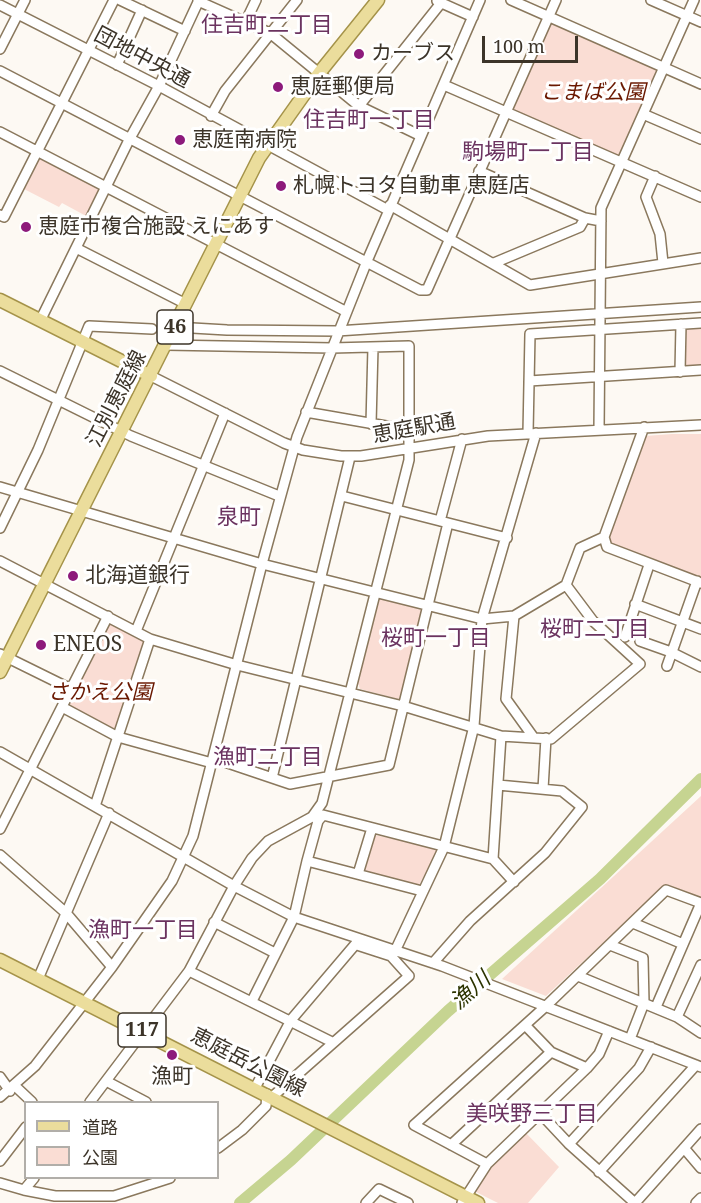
<!DOCTYPE html>
<html>
<head>
<meta charset="utf-8">
<style>
	body { margin:0 }
	#map { position:relative; width:701px; height:1203px; overflow:hidden; background:#fdf9f3; font-family:"Noto Serif","Noto Sans JP",serif }
	canvas { display:block }
	.legend { position:absolute; left:24px; top:1101px; width:195px; height:78px; box-sizing:border-box; background:#fff; border:2px solid #b1aea9; margin:0; padding:8px 10px; list-style:none; font-size:18px; color:#3c3429 }
	.legend li { display:flex; align-items:center; gap:12px; height:30px }
	.legend b { width:30px; border:2px solid #b1aea9 }
	.scale { position:absolute; left:482px; top:36px; width:96px; height:27px; box-sizing:border-box; border:3px solid #3c3429; border-top:0; padding-left:8px; font-size:18px; line-height:21px; white-space:nowrap; color:#3c3429; -webkit-text-stroke:4px #fff; paint-order:stroke }
</style>
</head>
<body>
<div id="map">
<canvas width="701" height="1203"></canvas>
<ul class="legend">
<li><b style="height:8px;background:#ebdd9c"></b>道路</li>
<li><b style="height:16px;background:#faddd4"></b>公園</li>
</ul>
<div class="scale">100 m</div>
</div>
<script>
const ctx = document.querySelector('canvas').getContext('2d');
ctx.lineJoin = 'round';
function fill(path, color) { ctx.fillStyle = color; ctx.fill(path, 'evenodd'); }
const toPath = rows => new Path2D(rows.map(r => 'M' + r).join(''));
function strokePath(path, color, width, dash) { ctx.strokeStyle = color; ctx.lineWidth = width; ctx.lineCap = dash ? 'butt' : 'round'; ctx.setLineDash(dash || []); ctx.stroke(path); }
function drawText(font, color, halo, rows, align = 'center') {
  ctx.font = font + ' "Noto Serif","Noto Sans JP",serif'; ctx.lineWidth = 6; ctx.setLineDash([]); ctx.textBaseline = 'middle'; ctx.strokeStyle = halo; ctx.fillStyle = color; for (const [text, x, y, turn = 0] of rows) {
    ctx.save(); ctx.translate(x, y); ctx.rotate((+turn || 0) * Math.PI / 180); ctx.textAlign = isNaN(turn) ? turn : align; if (halo) ctx.strokeText(text, 0, 0); ctx.fillText(text, 0, 0); ctx.restore();
  }
}
fill(toPath([
	[552,23,656,69,657,72,622,154,618,157,512,109,548,24],
	[39,157,101,190,88,217,62,203,59,207,24,189],
	[701,326,701,366,683,367,685,327],
	[672,434,701,434,701,578,650,563,610,545,608,538,645,436],
	[378,598,425,608,402,700,360,689,358,683],
	[111,622,147,641,114,731,66,705,107,624],
	[701,796,701,899,664,886,546,996,502,979],
	[375,835,436,848,437,852,419,885,366,874,365,870],
	[525,1132,559,1167,528,1203,498,1203,472,1190,475,1179]
]), '#faddd4');
strokePath(toPath([
	[240,1203,291,1160,448,1011,600,879,701,779]
]), '#c6d491', 12);
const minor = toPath([
	[120,0,185,31],
	[511,0,701,84],
	[651,0,701,22],
	[198,1,270,33,359,106,421,136],
	[437,1,473,17],
	[0,5,159,86,388,210],
	[245,23,256,0],
	[0,49,25,0],
	[117,65,142,10],
	[0,71,420,290,427,290,556,0],
	[444,85,701,197],
	[359,106,441,3],
	[643,114,701,139],
	[211,116,225,91,297,0],
	[0,132,345,311],
	[479,171,585,218,601,221],
	[655,176,646,197,660,234,663,263],
	[390,205,530,285,701,258],
	[0,215,4,217,114,0],
	[76,248,186,304],
	[494,263,580,227,585,218],
	[41,319,129,140,159,86,199,0],
	[175,327,227,330,337,331,701,307],
	[0,371,131,436,279,496],
	[680,372,681,324],
	[151,376,284,443,303,450,341,456,361,456,488,436,701,425],
	[529,381,701,370],
	[306,412,409,430],
	[371,424,373,347],
	[644,427,604,537,607,547,701,583],
	[599,430,601,208,694,0],
	[528,433,530,334,701,323],
	[0,487,262,564,482,619,514,616,566,585,580,548,604,537],
	[342,496,507,538],
	[440,521,462,439],
	[0,528,38,450,89,326,152,329],
	[0,561,150,639,237,665,403,706,501,736,551,739,640,664,593,621,566,585],
	[635,604,701,629],
	[514,616,506,699,534,738],
	[136,631,225,413],
	[625,637,649,565],
	[640,641,671,652,701,667],
	[0,654,71,689],
	[667,666,697,581],
	[62,707,118,737,212,763],
	[0,752,234,886,294,917,442,966,701,1067],
	[213,758,290,784,389,765,448,523],
	[272,778,350,457],
	[543,789,546,738],
	[95,806,150,639],
	[0,829,108,616],
	[0,855,66,913,112,967],
	[493,859,501,736],
	[307,861,422,891],
	[358,874,372,828],
	[214,922,275,953],
	[633,923,683,944],
	[610,945,643,958,644,1003,630,1039],
	[396,949,444,847,474,726,482,619,536,433],
	[433,963,470,921,545,853,582,807,562,791,498,785],
	[189,971,332,1042],
	[578,976,677,1017,701,1033],
	[38,979,109,813],
	[252,1001,294,917,307,861,318,821,323,815,493,859,514,882],
	[677,1017,701,965],
	[525,1025,551,1052],
	[0,1077,10,1091],
	[106,1081,146,1102],
	[15,1086,32,1102],
	[255,1088,291,1020,359,940],
	[0,1097,35,1066,112,967,172,881,193,836,262,564,297,437,367,261,480,0],
	[272,1097,409,976,391,956,357,945],
	[90,1102,189,971,234,886,252,858,268,841,312,817,322,803,409,460,409,346,332,348,166,345],
	[540,1113,569,1144,635,1203],
	[569,1144,639,1068,651,1047],
	[451,1145,551,1052,587,1068],
	[218,1148,242,1130,266,1106,267,1094],
	[684,1148,701,1168],
	[0,1161,26,1127],
	[487,1164,414,1125,546,1006,666,890,701,903,656,1007],
	[599,1172,696,1065],
	[0,1183,24,1190,34,1178],
	[24,1190,55,1196,114,1196,170,1178],
	[366,1203,379,1189,408,1203],
	[462,1203,487,1164,587,1068,599,1054,609,1031],
	[635,1203,701,1129],
	[696,1203,701,1198]
]);
const major = toPath([
	[0,300,151,376],
	[0,672,259,158,320,72,378,0],
	[0,960,478,1203]
]);
strokePath(minor, '#8a785d', 12);
strokePath(major, '#a59349', 15);
strokePath(minor, '#fff', 9);
strokePath(major, '#ebdd9c', 12);
for (const [x, y, r, color] of [
	[359,54,6,"#8d1a7b"],
	[278,87,6,"#8d1a7b"],
	[180,140,6,"#8d1a7b"],
	[281,186,6,"#8d1a7b"],
	[26,227,6,"#8d1a7b"],
	[73,576,6,"#8d1a7b"],
	[41,645,6,"#8d1a7b"],
	[172,1055,6,"#8d1a7b"]
]) { const dot = new Path2D(); dot.arc(x, y, r, 0, 2 * Math.PI); ctx.fillStyle = color; ctx.fill(dot); strokePath(dot, '#fff', 2); }
for (const [x, y, w] of [
	[175,327,36],
	[142,1030,48]
]) { const box = new Path2D(); box.roundRect(x - w / 2, y - 17, w, 34, 4.5); ctx.fillStyle = '#fff'; ctx.fill(box); strokePath(box, '#3c3429', 1.5); }
drawText('bold 20px', '#3c3429', null, [
	["46",175,327],
	["117",142,1030]
]);
drawText('21px', '#3c3429', '#fff', [
	["カーブス",371,54],
	["恵庭郵便局",290,87],
	["恵庭南病院",192,140],
	["札幌トヨタ自動車 恵庭店",293,186],
	["恵庭市複合施設 えにあす",38,227],
	["北海道銀行",85,576],
	["ENEOS",53,645],
	["漁町",172,1077,"center"]
], 'left');
drawText('21px', '#3c3429', '#fff', [
	["団地中央通",142,58,28],
	["江別恵庭線",117,399,-63],
	["恵庭駅通",414,429,-10],
	["恵庭岳公園線",248,1063,27]
]);
drawText('italic 21px', '#6a1800', '#fff', [
	["こまば公園",593,93],
	["さかえ公園",100,693]
]);
drawText('22px', '#6b3360', '#fff', [
	["住吉町二丁目",267,26],
	["住吉町一丁目",369,121],
	["駒場町一丁目",528,153],
	["泉町",239,518],
	["桜町二丁目",595,630],
	["桜町一丁目",436,639],
	["漁町二丁目",268,758],
	["漁町一丁目",143,931],
	["美咲野三丁目",532,1115]
]);
drawText('italic 22px', '#2c3400', '#fff', [
	["漁川",471,991,-41]
]);
</script>
</body>
</html>
